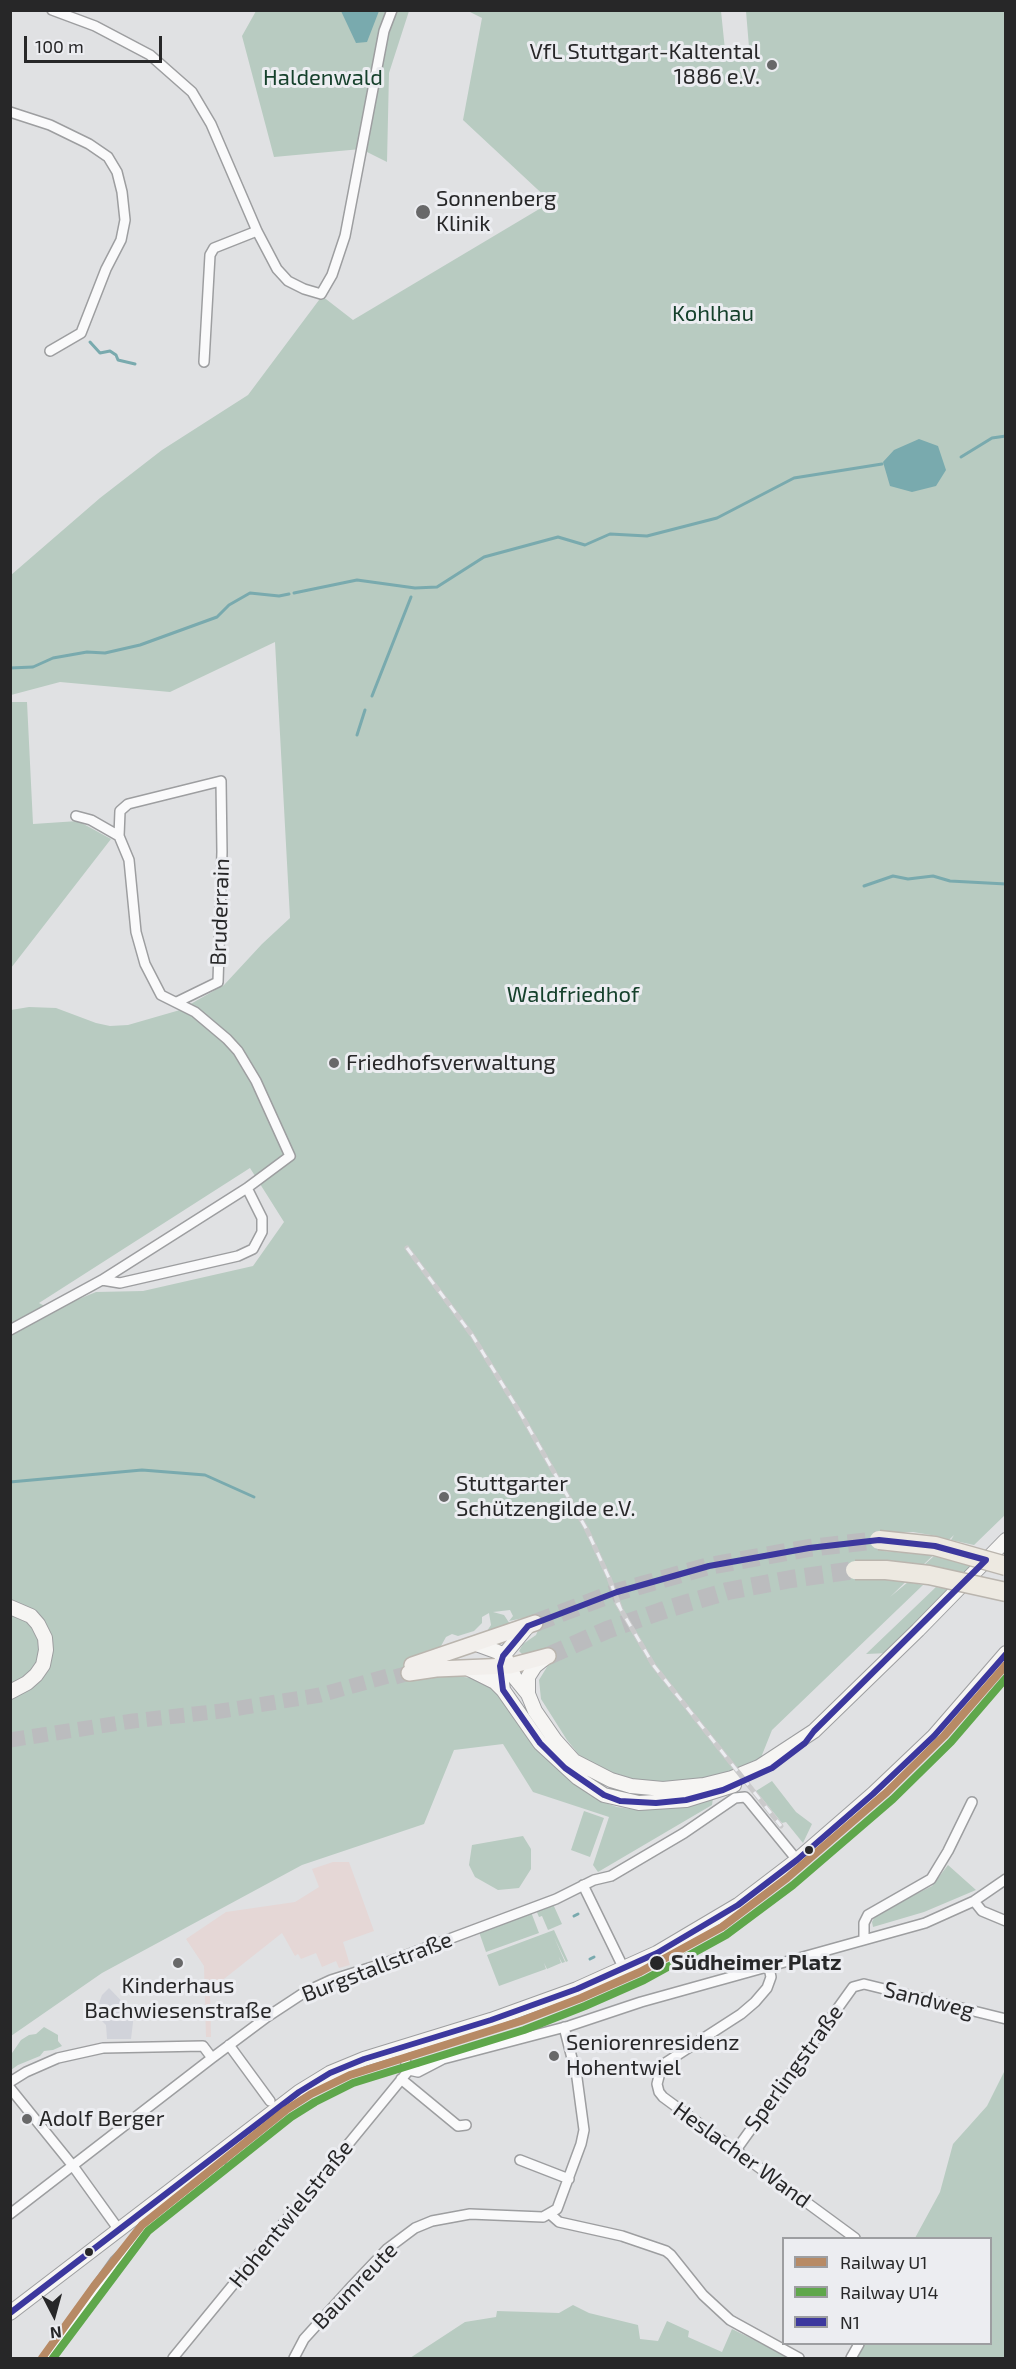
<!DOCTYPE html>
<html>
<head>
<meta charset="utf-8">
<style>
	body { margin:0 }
	#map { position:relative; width:1016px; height:2369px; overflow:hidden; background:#e0e1e3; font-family:"Exo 2",sans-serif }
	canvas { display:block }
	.frame { position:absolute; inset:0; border:12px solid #272728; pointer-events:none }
	.legend { position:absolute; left:782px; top:2237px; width:210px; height:108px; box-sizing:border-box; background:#ecedf1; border:2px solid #9d9ea1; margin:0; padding:8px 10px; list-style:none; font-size:18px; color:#272728 }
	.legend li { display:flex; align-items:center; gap:12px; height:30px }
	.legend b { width:30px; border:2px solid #9d9ea1 }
	.north { position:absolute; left:24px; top:2285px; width:60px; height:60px; -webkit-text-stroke:4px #ecedf1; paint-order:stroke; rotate:174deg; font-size:16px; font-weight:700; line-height:24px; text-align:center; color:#272728 }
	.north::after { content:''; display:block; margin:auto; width:21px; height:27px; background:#272728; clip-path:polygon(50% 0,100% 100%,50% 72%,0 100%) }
	.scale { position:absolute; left:24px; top:36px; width:138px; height:27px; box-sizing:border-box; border:3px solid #272728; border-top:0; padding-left:8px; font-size:18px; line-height:21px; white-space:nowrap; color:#272728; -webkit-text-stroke:4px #ecedf1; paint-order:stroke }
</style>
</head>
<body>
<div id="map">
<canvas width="1016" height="2369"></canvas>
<div class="frame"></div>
<ul class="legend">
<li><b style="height:8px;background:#b78a65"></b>Railway U1</li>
<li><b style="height:8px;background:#5fa74b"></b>Railway U14</li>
<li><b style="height:8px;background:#3c389e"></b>N1</li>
</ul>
<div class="north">N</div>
<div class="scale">100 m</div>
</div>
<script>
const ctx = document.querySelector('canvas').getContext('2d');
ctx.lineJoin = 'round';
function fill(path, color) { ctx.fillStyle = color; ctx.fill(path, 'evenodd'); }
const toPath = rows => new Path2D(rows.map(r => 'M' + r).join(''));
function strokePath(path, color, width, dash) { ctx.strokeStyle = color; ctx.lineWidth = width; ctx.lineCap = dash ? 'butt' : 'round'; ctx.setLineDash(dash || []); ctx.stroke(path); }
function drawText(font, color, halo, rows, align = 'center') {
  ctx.font = font + ' "Exo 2",sans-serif'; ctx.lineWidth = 6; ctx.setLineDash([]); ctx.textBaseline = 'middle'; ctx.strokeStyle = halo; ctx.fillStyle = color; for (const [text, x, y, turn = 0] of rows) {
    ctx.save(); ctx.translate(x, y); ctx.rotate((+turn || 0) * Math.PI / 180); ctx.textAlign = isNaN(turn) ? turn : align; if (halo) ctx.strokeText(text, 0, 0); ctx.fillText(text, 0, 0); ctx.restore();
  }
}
fill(toPath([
	[109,1988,134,2014,131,2039,107,2039,106,2025,95,2014,102,1995]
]), '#d1d3da');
fill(toPath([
	[333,1862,349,1862,374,1931,343,1942,350,1965,339,1968,336,1961,322,1967,316,1953,301,1959,298,1954,295,1956,282,1933,210,1990,211,2037,206,2037,204,1966,186,1939,226,1912,295,1902,319,1887,312,1869]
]), '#e5d7d6');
fill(toPath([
	[256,11,409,11,389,73,387,162,361,149,274,157,242,36],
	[468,11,721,11,725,50,749,47,746,11,1005,11,1005,1515,974,1545,951,1540,954,1535,890,1597,908,1582,923,1585,772,1730,760,1760,727,1776,654,1785,601,1769,579,1755,567,1740,541,1699,539,1680,550,1662,542,1650,522,1654,519,1651,523,1644,536,1635,538,1630,535,1621,528,1617,509,1621,513,1616,510,1610,493,1612,504,1615,512,1627,434,1653,432,1649,416,1655,405,1664,410,1677,426,1679,438,1677,441,1674,479,1679,491,1684,537,1744,581,1788,600,1801,617,1807,637,1810,684,1806,713,1798,712,1805,598,1872,593,1865,609,1817,533,1792,503,1744,454,1750,424,1824,302,1865,102,1973,11,2036,11,1010,29,1007,56,1008,96,1023,110,1026,128,1025,180,1010,224,985,262,944,290,918,275,642,170,692,60,682,11,695,11,575,100,498,162,450,248,395,322,296,353,320,551,202,463,120,482,18],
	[250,1168,284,1222,253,1266,143,1291,96,1292,52,1310,39,1303],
	[894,1532,913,1532,937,1536,919,1554,883,1551,878,1547,881,1538],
	[876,1560,910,1563,894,1580,853,1579,852,1576,860,1565],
	[489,1613,491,1625,487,1631,452,1645,441,1646,446,1637,452,1634,458,1636,474,1631,482,1623,482,1617],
	[11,702,27,702,33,824,78,821,111,839,11,968],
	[934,1556,973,1566,966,1573,924,1565],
	[936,1587,950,1589,888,1653,866,1654],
	[772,1781,796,1812,812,1824,803,1843,786,1822,782,1823,756,1791],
	[584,1811,604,1818,590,1857,571,1850],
	[523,1836,531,1849,531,1869,519,1888,498,1890,475,1877,469,1865,472,1845],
	[948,1865,976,1890,924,1912,873,1927,872,1922,876,1914,932,1886],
	[553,1904,562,1924,548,1930,542,1916,539,1917,536,1910],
	[531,1912,539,1933,486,1952,479,1932],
	[554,1930,568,1961,566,1962,554,1937,565,1962,562,1963,559,1957,561,1963,547,1969,544,1963,546,1969,499,1986,487,1955],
	[44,2027,58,2035,58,2041,62,2046,53,2050,44,2051,40,2056,18,2065,11,2070,12,2053,21,2040,29,2035,36,2034],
	[1005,2070,1005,2358,855,2358,865,2344,990,2344,990,2238,915,2238,940,2192,953,2144,987,2106],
	[573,2305,589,2313,638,2325,640,2339,658,2341,667,2321,689,2331,688,2337,722,2352,732,2329,791,2358,410,2358,465,2322,496,2317,497,2311,559,2313]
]), '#b8cbc1');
fill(toPath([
	[341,11,379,11,367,42,356,43],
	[919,439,938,446,946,470,936,486,912,492,890,486,883,462,894,450]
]), '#79aaae');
strokePath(toPath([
	[90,342,100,353,110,351,116,355,118,360,135,364],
	[961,457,992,438,1006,436],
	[294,593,357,580,415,588,437,587,484,557,558,537,585,545,610,534,647,536,717,518,794,478,882,464],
	[10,668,33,667,53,658,87,652,105,653,140,645,217,617,229,605,250,593,279,596,289,594],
	[372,696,411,597],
	[357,735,365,710],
	[864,886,893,876,908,879,933,876,950,881,1006,884],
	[10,1482,142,1470,205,1475,254,1497],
	[574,1916,578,1914],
	[590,1959,594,1957]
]), '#79aaae', 3);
strokePath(toPath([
	[10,1740,133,1721,221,1711,320,1695,388,1676,395,1677,409,1673]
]), '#bbbcbe', 15, [15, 8]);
strokePath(toPath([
	[535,1623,617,1592,709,1566,809,1548,879,1540],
	[548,1656,607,1630,667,1609,728,1591,791,1579,855,1570]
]), '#bbbcbe', 18, [18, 9]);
const street = toPath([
	[52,10,95,26,150,55,192,92,211,124,257,231,277,269,288,281,304,289,321,294,332,275,345,236,384,31,392,10],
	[10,112,50,125,89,144,108,157,117,172,122,192,125,220,121,240,106,269,81,333,50,351],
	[204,362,210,255,214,248,257,231],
	[76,816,91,820,119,836],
	[102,1280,120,1283,238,1256,253,1249,262,1232,262,1218,247,1188],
	[10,1330,102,1280,247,1188,290,1156,256,1081,238,1051,227,1039,195,1012,161,995,145,964,136,932,129,860,119,836,120,811,128,804,221,781,222,852,218,982,177,1002],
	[583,1885,624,1969],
	[974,1901,982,1911,1006,1921],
	[864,1939,864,1923,868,1915,931,1879,948,1851,972,1802],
	[769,1968,771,1977,767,1988,755,2002,741,2014,662,2065,657,2084,659,2092,663,2097,855,2238],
	[229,2045,270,2101],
	[400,2048,409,2070],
	[409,2070,418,2072,443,2059,569,2026,641,2002,925,1923,974,1901,1006,1879],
	[401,2079,458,2126,466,2125],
	[10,2082,26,2072,58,2058,103,2048,203,2046,212,2058],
	[10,2088,73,2166,119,2230],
	[736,2150,853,1987,864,1984,1006,2019],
	[520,2160,569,2179],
	[10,2214,212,2058,267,2017,305,1992,331,1980,385,1963,556,1899,594,1880,611,1876,684,1833,735,1798,745,1797,748,1800,797,1860],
	[550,2214,559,2222,622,2236,666,2251,671,2255,703,2295,730,2320,799,2358],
	[46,2358,115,2261,156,2220,217,2171,226,2148],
	[173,2358,409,2070],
	[294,2358,304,2339,352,2286,387,2249,415,2228,432,2221,470,2214,543,2217,557,2209,581,2144,584,2130,577,2078,564,2027],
	[851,2358,859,2344]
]);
const secondary = toPath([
	[10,1607,31,1616,38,1624,45,1638,46,1650,43,1665,36,1675,27,1683,10,1692],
	[528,1626,503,1656,500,1666,503,1690,540,1743,578,1778,604,1795,639,1803,686,1800,734,1785],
	[476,1644,498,1652,506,1659,515,1678,528,1694,535,1711,555,1740,574,1761,611,1780,631,1786,663,1789,704,1785,732,1778,759,1767,814,1731,918,1630,1006,1540],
	[467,1668,495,1682,503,1690],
	[528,1694,528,1677,535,1666,545,1658],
	[10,2313,299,2092,330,2073,364,2059,491,2020,577,1989,657,1953,738,1905,797,1860,873,1794,934,1736,1006,1653]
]);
const primary = toPath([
	[412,1665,535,1623],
	[409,1673,436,1669,510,1666,548,1656]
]);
strokePath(street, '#9d9ea0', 12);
strokePath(secondary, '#9d9ea0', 16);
strokePath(primary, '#bab5ae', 18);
strokePath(street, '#fafafb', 9);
strokePath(secondary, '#f6f5f3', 14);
strokePath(primary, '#f2efec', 15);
const rail = toPath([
	[407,1248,472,1335,522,1416,587,1530,609,1578,621,1610],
	[617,1603,654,1666,781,1826]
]);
strokePath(rail, '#cacacb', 5);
strokePath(rail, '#ecedf1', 3, [9]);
const highwayBridge = toPath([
	[879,1540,935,1546,1006,1566],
	[855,1570,886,1570,929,1575,1006,1592]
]);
strokePath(highwayBridge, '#bab5ae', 21, []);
strokePath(highwayBridge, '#ede9e1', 18);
strokePath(toPath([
	[879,1540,935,1546,986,1560,814,1731,805,1743,772,1768,723,1790,686,1800,656,1803,620,1801,604,1795,565,1768,540,1743,503,1690,500,1666,503,1656,528,1626,617,1592,709,1566,809,1548,879,1540],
	[10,2313,299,2092,330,2073,364,2059,491,2020,577,1989,657,1953,738,1905,797,1860,873,1794,934,1736,1006,1654]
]), '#3c389e', 6);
strokePath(toPath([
	[42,2358,94,2286,142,2225,286,2110,311,2094,350,2075,521,2021,581,1998,640,1972,722,1927,787,1878,887,1792,944,1736,1006,1665]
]), '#b78a65', 8);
strokePath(toPath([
	[53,2358,148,2231,291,2117,315,2102,353,2083,524,2030,585,2006,644,1980,726,1935,793,1885,893,1799,951,1742,1006,1678]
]), '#5fa74b', 8);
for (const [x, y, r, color] of [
	[772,65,6,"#686869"],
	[423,212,8,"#686869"],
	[334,1063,6,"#686869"],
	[444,1497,6,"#686869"],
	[809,1850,5,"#272728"],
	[178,1963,6,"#686869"],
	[657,1963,8,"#272728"],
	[554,2056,6,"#686869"],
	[27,2119,6,"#686869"],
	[89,2252,5,"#272728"]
]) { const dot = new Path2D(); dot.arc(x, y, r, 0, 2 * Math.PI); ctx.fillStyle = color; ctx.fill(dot); strokePath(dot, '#ecedf1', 2); }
drawText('22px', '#272728', '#ecedf1', [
	["VfL Stuttgart-Kaltental",760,52,"right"],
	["1886 e.V.",760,77,"right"],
	["Sonnenberg",436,199],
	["Klinik",436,224],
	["Friedhofsverwaltung",346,1063],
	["Stuttgarter",456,1484],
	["Schützengilde e.V.",456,1509],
	["Kinderhaus",178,1986,"center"],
	["Bachwiesenstraße",178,2011,"center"],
	["Seniorenresidenz",566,2043],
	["Hohentwiel",566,2068],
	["Adolf Berger",39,2119]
], 'left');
drawText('22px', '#16412c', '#ecedf1', [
	["Haldenwald",323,78],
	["Kohlhau",713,314],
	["Waldfriedhof",573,995]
]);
drawText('22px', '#272728', '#ecedf1', [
	["Bruderrain",220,912,-88],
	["Burgstallstraße",377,1967,-21],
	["Sandweg",929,2000,14],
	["Sperlingstraße",794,2068,-54],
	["Heslacher Wand",742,2155,36],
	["Hohentwielstraße",291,2214,-51],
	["Baumreute",355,2286,-46]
]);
drawText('bold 22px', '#272728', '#ecedf1', [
	["Südheimer Platz",671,1963]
], 'left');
</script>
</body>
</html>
